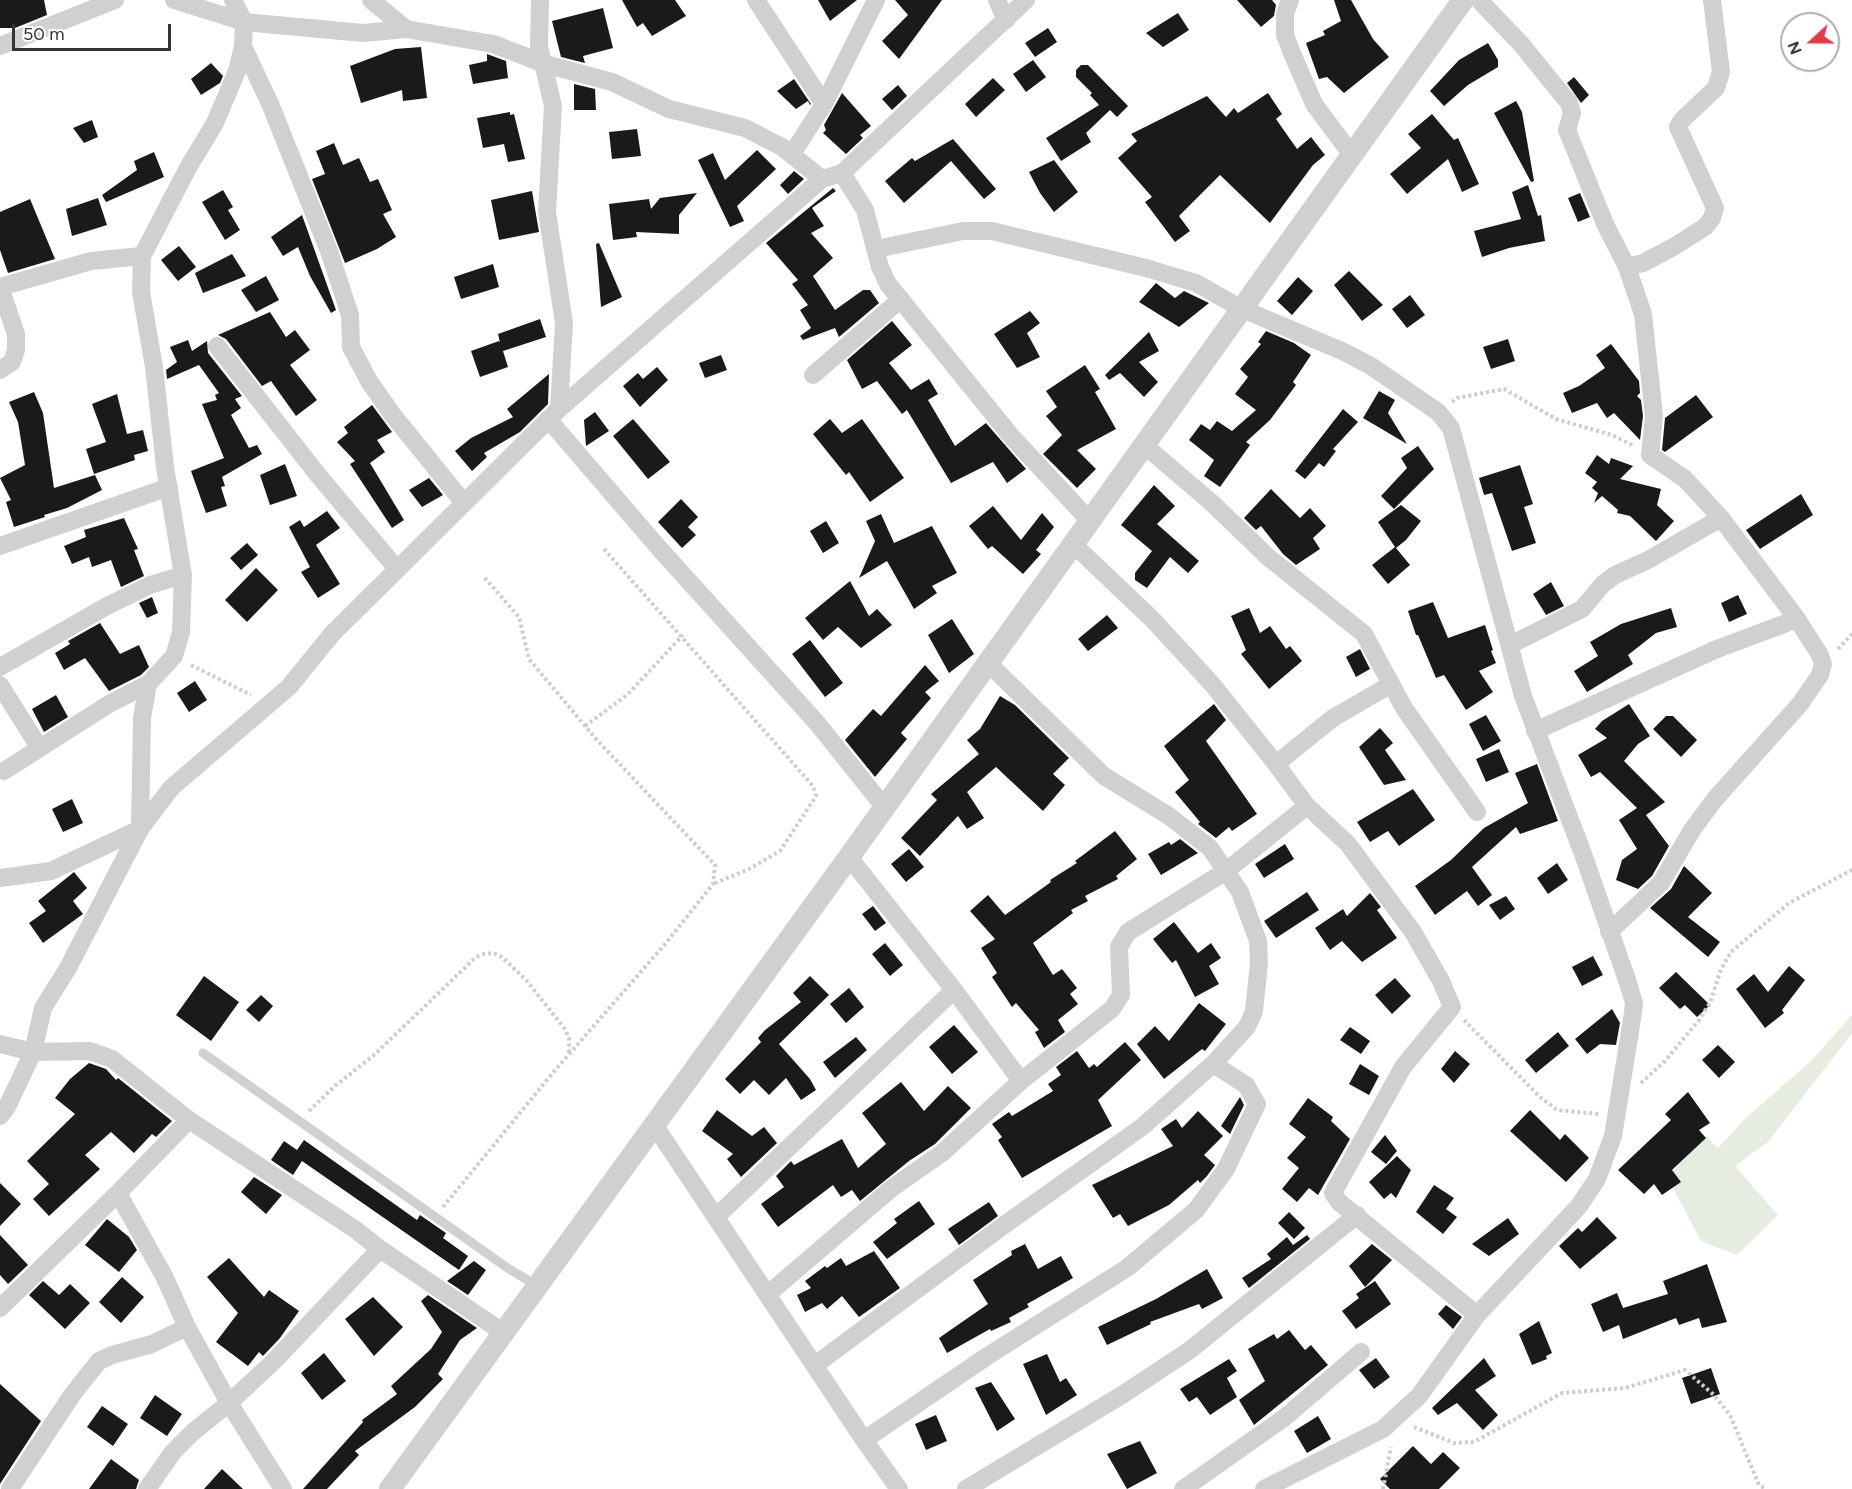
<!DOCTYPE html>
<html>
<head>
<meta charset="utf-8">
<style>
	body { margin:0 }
	#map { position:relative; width:1852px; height:1489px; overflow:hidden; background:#fff; font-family:Figtree,sans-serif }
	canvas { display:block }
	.north { position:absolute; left:1780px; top:12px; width:60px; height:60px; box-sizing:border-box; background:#fff; border:2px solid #adadad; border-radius:50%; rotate:249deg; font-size:16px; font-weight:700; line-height:24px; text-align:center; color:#333 }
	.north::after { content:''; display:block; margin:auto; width:21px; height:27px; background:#e63946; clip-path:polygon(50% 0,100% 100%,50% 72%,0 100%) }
	.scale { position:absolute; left:12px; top:24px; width:159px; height:27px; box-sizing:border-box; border:3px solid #333; border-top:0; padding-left:8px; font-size:18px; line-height:21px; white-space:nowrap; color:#333; -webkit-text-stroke:4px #fff; paint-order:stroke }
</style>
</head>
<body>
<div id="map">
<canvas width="1852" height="1489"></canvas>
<div class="north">N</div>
<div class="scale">50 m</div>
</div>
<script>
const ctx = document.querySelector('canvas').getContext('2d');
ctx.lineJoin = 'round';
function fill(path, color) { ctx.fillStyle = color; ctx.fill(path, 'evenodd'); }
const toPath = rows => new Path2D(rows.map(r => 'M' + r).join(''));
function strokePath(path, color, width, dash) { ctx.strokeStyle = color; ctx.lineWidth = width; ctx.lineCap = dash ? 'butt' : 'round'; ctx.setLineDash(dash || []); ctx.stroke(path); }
fill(toPath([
	[1852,1015,1852,1033,1768,1142,1735,1166,1778,1215,1737,1255,1701,1241,1667,1177,1706,1137,1718,1148,1747,1117,1811,1061]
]), '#e6ecdf');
fill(toPath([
	[0,0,44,0,47,15,15,28,0,28],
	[622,0,675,0,686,16,652,36,643,23,637,27],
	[818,0,857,0,830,21],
	[895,0,942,0,899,59,882,41,908,15],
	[1237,0,1272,0,1276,5,1274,16,1261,27],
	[1334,0,1351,0,1373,39,1389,57,1344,93,1327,77,1319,79,1306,43,1325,35,1323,31,1341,21],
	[603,8,613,48,583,56,585,63,561,57,552,21],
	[1178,13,1189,30,1163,47,1146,33],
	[1048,28,1057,42,1035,57,1025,43],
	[1488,43,1498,60,1498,67,1468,85,1444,106,1430,91,1459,60],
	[421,47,427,98,403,101,402,90,361,103,350,66,395,49],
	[487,54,506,61,508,78,473,84,469,65,487,61],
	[1033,60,1046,77,1026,92,1013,74],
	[211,63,223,76,220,83,201,95,191,79],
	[1081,65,1088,65,1128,106,1117,117,1110,110,1086,133,1091,142,1061,161,1046,138,1099,105,1090,95,1092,93,1076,77,1076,70],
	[1574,77,1589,95,1581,103,1567,83],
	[993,78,1005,90,976,117,965,104],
	[794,79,811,104,810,105,808,101,796,109,777,91],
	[574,84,595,89,596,110,574,110],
	[898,85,907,96,892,110,882,99],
	[842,93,871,126,860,135,863,138,846,154,823,133,826,130,824,125],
	[1268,93,1282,114,1276,119,1297,149,1311,137,1325,155,1313,165,1270,223,1220,175,1179,216,1190,231,1175,242,1145,202,1152,197,1118,158,1137,141,1131,134,1207,96,1226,117,1234,108,1238,113],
	[1516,101,1522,112,1534,181,1531,182,1494,113],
	[510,112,510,115,514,114,525,159,508,162,504,144,483,148,477,118],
	[1432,114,1454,140,1458,138,1479,184,1462,192,1448,159,1407,194,1390,174,1421,148,1408,134],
	[92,120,98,137,84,143,73,128],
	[637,129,641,156,612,159,609,132],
	[953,139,996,189,984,199,951,161,904,203,885,181,912,158,915,161],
	[334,143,343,165,359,158,370,182,378,179,392,210,383,214,396,237,377,249,345,263,312,179,325,174,316,151],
	[757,150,776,169,737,206,744,221,730,227,698,160,713,153,725,180],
	[154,152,164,177,106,202,102,195,137,170,134,161],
	[1054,160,1078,192,1054,212,1040,193,1029,172],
	[794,171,804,179,788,194,780,185],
	[1528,185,1538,216,1541,215,1545,241,1509,248,1482,257,1474,231,1521,219,1512,192],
	[833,188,836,191,812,208,824,226,811,233,833,258,813,276,835,310,863,290,870,290,879,303,839,337,835,328,803,340,800,336,811,328,800,310,808,305,792,284,798,280,766,243],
	[223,190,233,207,228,210,240,230,225,240,202,202],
	[532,191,539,232,499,240,491,200],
	[697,193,679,215,679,234,636,232,637,237,613,240,609,204,649,199,651,209,660,198],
	[1580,193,1590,217,1578,222,1568,198],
	[98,198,107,225,72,236,66,209],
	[30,199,55,259,8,273,0,250,0,212],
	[302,215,336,310,331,313,310,276,298,247,283,256,271,237],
	[599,243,622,297,601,307,596,244],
	[179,246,196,267,178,281,161,260],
	[232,254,246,276,203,293,195,273],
	[493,264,499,287,461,299,454,277],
	[1349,271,1383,305,1362,321,1334,285],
	[266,276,279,300,256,312,241,290],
	[1298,277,1313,291,1292,315,1277,301],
	[1156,283,1175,298,1184,291,1209,303,1179,327,1139,302],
	[1410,295,1425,315,1407,328,1392,309],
	[1030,311,1040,323,1027,333,1040,357,1017,368,994,334],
	[270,312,286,337,295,330,310,350,290,365,317,400,296,416,271,381,262,386,226,339,218,335],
	[540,319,546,337,503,351,508,367,480,377,471,351,499,341,500,343,498,334],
	[892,321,912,345,889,363,911,390,929,379,938,394,928,400,955,446,986,423,1026,469,1007,483,993,462,951,483,907,410,902,414,877,381,862,389,847,360],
	[1266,331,1294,343,1311,355,1293,382,1296,385,1270,420,1246,442,1250,445,1220,487,1204,476,1214,460,1189,440,1201,424,1210,430,1217,421,1232,431,1256,410,1235,394,1248,377,1240,369,1261,344,1258,342],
	[1149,332,1159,351,1139,362,1158,382,1144,397,1120,373,1109,380,1105,375],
	[1508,339,1515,361,1491,369,1483,347],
	[188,340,192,351,207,341,208,353,242,396,235,399,241,408,231,415,249,448,257,445,262,454,222,477,225,486,221,487,227,506,206,513,191,471,224,458,202,404,217,400,215,395,219,393,199,365,167,379,166,370,177,362,170,347],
	[1611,344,1639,381,1640,393,1637,396,1641,400,1643,416,1640,440,1614,413,1607,418,1597,403,1572,413,1563,393,1579,386,1605,368,1596,355],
	[721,355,727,370,705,378,699,363],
	[1085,365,1100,389,1095,392,1116,429,1077,450,1096,469,1077,488,1043,454,1062,435,1046,416,1057,407,1046,391],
	[657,367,668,380,640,407,623,386,638,373,643,379],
	[549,374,548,404,520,432,484,453,487,457,472,471,455,451,471,438,513,417,507,409],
	[1379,391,1395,400,1388,413,1407,444,1363,418],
	[34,392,43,413,54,488,95,475,102,490,67,508,44,515,45,517,14,527,6,502,11,500,0,478,25,465,18,422,9,402],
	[117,394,127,434,143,430,148,451,134,455,135,460,94,474,86,449,106,442,92,404],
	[1696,395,1713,417,1665,452,1662,450,1665,418],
	[372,405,392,432,377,440,385,452,370,463,404,520,392,528,350,464,355,461,337,442,348,433,344,427],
	[1343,409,1358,422,1333,449,1336,451,1324,467,1319,463,1305,479,1295,471],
	[595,412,609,431,586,446,584,420],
	[633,419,670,462,648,479,613,436],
	[830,419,842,433,862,419,904,478,870,502,849,472,846,475,813,434],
	[1418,446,1434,469,1394,509,1381,496,1407,468,1401,458],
	[1597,455,1609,464,1611,458,1633,466,1620,479,1661,489,1657,505,1674,521,1656,541,1630,516,1617,513,1618,510,1602,496,1594,503,1598,493,1592,488,1597,482,1585,473],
	[285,464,297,496,270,505,260,475],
	[1520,465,1533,504,1524,507,1536,543,1512,551,1492,493,1484,495,1479,478],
	[429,478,443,495,422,507,409,490],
	[1154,485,1175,506,1157,524,1199,561,1188,573,1170,557,1147,588,1135,580,1135,573,1152,551,1121,525],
	[1271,489,1300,518,1310,508,1326,526,1313,538,1320,549,1296,565,1283,554,1261,526,1256,530,1244,518],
	[1801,494,1813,515,1760,549,1746,530],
	[681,499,698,517,688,527,696,535,682,548,658,522],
	[1401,505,1421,521,1406,540,1396,548,1410,565,1388,584,1372,565,1395,547,1378,522],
	[993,506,1021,540,1042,513,1054,527,1036,550,1041,554,1023,574,992,546,988,549,969,526],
	[327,511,340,528,316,545,340,584,318,598,301,572,310,567,289,527,300,520,304,527],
	[881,514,894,543,932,526,957,573,932,586,937,593,914,609,887,561,859,578,875,541,866,521],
	[124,518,138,549,134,550,144,576,121,587,111,560,92,567,89,557,72,564,64,546,86,537,84,530],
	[826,521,839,543,823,553,810,531],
	[247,543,258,555,241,570,230,558],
	[256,568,278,590,247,622,225,600],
	[850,581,869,616,877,609,892,625,861,648,838,627,823,640,805,618],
	[1551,582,1564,606,1546,615,1533,594],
	[1738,595,1747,614,1729,622,1721,603],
	[152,597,158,613,147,618,139,603],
	[1433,602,1448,638,1485,625,1493,650,1491,651,1496,663,1479,671,1493,692,1466,710,1444,675,1436,678,1418,635,1416,635,1408,611],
	[1249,608,1260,633,1270,626,1286,649,1290,646,1302,661,1269,689,1241,654,1246,650,1231,616],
	[1671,608,1677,627,1656,633,1628,655,1633,664,1587,692,1574,671,1598,656,1590,642,1621,624],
	[1107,615,1118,628,1088,651,1078,639],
	[952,619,974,654,949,673,928,635],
	[100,623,120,654,139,645,149,667,141,675,109,691,85,658,64,670,55,653,70,644,68,641],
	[810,640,843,683,825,697,792,654],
	[1360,649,1370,669,1356,677,1346,657],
	[925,665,939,681,925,692,931,698,901,733,907,739,875,777,845,740,873,709,881,716],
	[195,681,207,700,189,712,177,693],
	[56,695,68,717,44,732,32,709],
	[1000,696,1015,705,1069,758,1053,774,1065,785,1043,811,996,767,967,792,984,818,967,829,958,816,920,856,901,838,937,800,931,794,979,754,967,740,980,729],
	[1214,704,1226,720,1206,741,1257,814,1232,831,1229,827,1216,838,1198,824,1200,822,1175,792,1189,780,1164,746],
	[1629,704,1650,736,1638,744,1624,761,1665,802,1646,815,1669,846,1652,876,1638,889,1616,880,1622,860,1637,849,1619,820,1637,808,1600,772,1591,777,1578,755,1607,738,1595,729,1602,721],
	[1486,715,1501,741,1483,751,1469,724],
	[1666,716,1673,716,1697,740,1681,757,1653,729],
	[1380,728,1393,743,1385,750,1406,780,1384,785,1359,747],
	[1499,749,1509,772,1486,782,1476,759],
	[1537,764,1558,821,1520,834,1516,827,1472,867,1492,895,1478,906,1467,891,1435,915,1415,886,1451,860,1484,828,1528,803,1515,773],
	[1413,789,1435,820,1399,846,1388,831,1370,842,1357,822],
	[72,799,83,823,63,832,52,809],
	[1115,831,1137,859,1116,876,1118,879,1085,896,1088,901,1071,910,1073,913,1033,943,1053,975,1062,969,1077,988,1070,994,1078,1004,1058,1020,1065,1032,1044,1048,1035,1032,1039,1030,1016,1003,1012,1007,992,977,997,973,981,948,995,939,970,911,988,895,1005,915,1051,882,1050,880,1077,863,1075,861],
	[1180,839,1198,853,1161,875,1148,854,1169,842,1171,845],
	[1285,844,1294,859,1264,878,1255,864],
	[909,849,924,867,906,882,891,864],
	[1557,863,1568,880,1548,894,1537,878],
	[1684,866,1712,893,1688,917,1720,942,1708,957,1650,908,1671,889],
	[74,872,87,888,73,901,83,914,43,943,29,923,46,911,38,901],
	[1307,892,1319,910,1276,938,1264,921],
	[1370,893,1381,907,1377,910,1397,938,1362,962,1342,941,1330,950,1315,928,1343,909,1347,916],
	[1506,896,1515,909,1500,920,1489,905],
	[873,906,886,923,875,931,862,914],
	[1174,922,1198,953,1211,943,1221,958,1209,966,1219,984,1195,997,1176,960,1172,963,1153,939],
	[885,943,903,965,890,976,872,954],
	[1593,956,1603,975,1582,986,1572,967],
	[1789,966,1805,980,1782,1010,1784,1013,1765,1028,1736,989,1754,974,1768,992],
	[1676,972,1710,1005,1697,1017,1685,1005,1680,1009,1659,988],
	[204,976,239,1002,211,1041,176,1015],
	[810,976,829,995,779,1044,810,1079,816,1090,801,1100,786,1078,769,1095,754,1080,740,1094,725,1079,761,1042,758,1038,765,1030,801,1002,793,993],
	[1395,978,1411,996,1392,1014,1375,995],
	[849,988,864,1007,846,1023,830,1004],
	[261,995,273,1006,259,1022,246,1010],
	[1199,1003,1226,1024,1205,1051,1202,1049,1164,1079,1137,1044,1155,1026,1169,1041],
	[1612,1009,1620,1023,1616,1045,1600,1044,1587,1054,1575,1039],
	[954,1025,978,1052,952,1074,929,1047],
	[1350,1027,1370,1041,1361,1054,1340,1040],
	[1558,1032,1569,1046,1536,1073,1525,1060],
	[856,1037,867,1050,835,1078,823,1062],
	[1125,1042,1141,1060,1098,1100,1112,1126,1022,1178,998,1140,1002,1137,992,1124,1009,1112,1012,1116,1053,1091,1048,1084,1061,1075,1056,1067,1077,1051,1089,1068,1094,1064,1097,1067],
	[1718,1045,1735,1062,1719,1078,1702,1060],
	[1455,1051,1470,1064,1454,1083,1441,1069],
	[89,1063,106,1069,116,1080,118,1078,172,1121,156,1137,152,1134,134,1153,111,1132,85,1155,100,1169,49,1216,33,1199,49,1184,27,1161,75,1114,55,1098,70,1079],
	[1360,1064,1379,1076,1369,1095,1349,1084],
	[901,1082,924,1111,948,1086,971,1108,935,1144,909,1161,860,1201,852,1190,841,1197,833,1185,778,1227,761,1204,784,1187,776,1176,791,1161,794,1165,842,1139,858,1168,886,1144,862,1113],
	[1688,1092,1710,1123,1699,1130,1706,1138,1672,1170,1681,1182,1662,1195,1654,1184,1644,1194,1618,1170,1671,1120,1665,1114],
	[1240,1097,1244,1105,1230,1134,1221,1126],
	[1308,1098,1333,1117,1331,1121,1350,1139,1318,1195,1309,1188,1297,1202,1282,1189,1299,1168,1287,1158,1306,1137,1289,1124],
	[717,1110,752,1136,764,1127,777,1143,741,1177,727,1159,733,1154,702,1131],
	[1530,1110,1560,1140,1565,1134,1589,1158,1566,1182,1510,1131],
	[1198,1111,1223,1136,1204,1155,1215,1165,1207,1176,1200,1183,1198,1180,1169,1205,1128,1226,1120,1214,1113,1218,1092,1185,1173,1146,1161,1129,1176,1119,1182,1128],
	[1385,1135,1397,1151,1386,1164,1371,1152],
	[304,1140,417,1220,420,1215,446,1233,443,1238,468,1256,459,1270,302,1161,293,1175,271,1160,284,1141,297,1150],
	[1397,1156,1411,1170,1396,1198,1391,1193,1384,1199,1369,1182],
	[254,1177,282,1195,266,1214,241,1192],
	[0,1183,21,1204,0,1226],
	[1434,1185,1454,1198,1446,1209,1457,1217,1443,1234,1416,1212],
	[919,1201,935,1224,887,1259,873,1242,897,1223,894,1219],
	[989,1202,998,1216,959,1245,948,1229],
	[1289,1212,1305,1228,1294,1239,1278,1223],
	[1597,1217,1617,1238,1580,1269,1559,1246,1578,1228,1582,1232],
	[1508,1218,1519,1234,1489,1256,1472,1244],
	[107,1219,129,1237,137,1250,119,1272,85,1245],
	[0,1235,28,1265,8,1284,0,1275],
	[1307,1235,1310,1239,1249,1288,1242,1278,1271,1259,1267,1254,1287,1237,1293,1245],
	[1025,1244,1038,1269,1061,1256,1073,1278,1027,1304,1029,1307,1009,1318,1011,1322,991,1331,990,1329,947,1353,939,1338,988,1304,973,1280,1012,1255,1011,1251],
	[1372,1244,1392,1260,1365,1287,1349,1266],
	[874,1251,900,1288,859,1317,842,1296,827,1309,822,1303,805,1312,797,1295,811,1288,805,1281,825,1266,827,1268,841,1258,846,1266],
	[229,1258,264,1297,269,1290,299,1311,280,1338,263,1356,259,1352,248,1366,216,1342,238,1313,207,1277],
	[474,1261,486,1270,468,1295,447,1281],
	[1707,1264,1727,1322,1702,1328,1699,1318,1679,1325,1676,1318,1623,1339,1619,1325,1603,1332,1591,1304,1617,1293,1623,1308,1668,1294,1663,1281],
	[1207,1269,1223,1298,1202,1309,1199,1304,1150,1322,1151,1324,1107,1345,1098,1327,1156,1299],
	[122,1277,144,1297,121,1323,99,1302],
	[43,1281,59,1295,70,1284,90,1303,65,1329,29,1295],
	[1375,1281,1391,1304,1356,1329,1342,1311,1359,1298,1356,1294],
	[428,1295,477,1328,460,1340,438,1374,443,1379,415,1407,355,1451,359,1455,327,1489,303,1489,363,1422,362,1420,397,1394,391,1386,431,1349,442,1332,421,1301],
	[373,1297,403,1327,374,1356,345,1319],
	[1446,1305,1462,1317,1453,1329,1438,1314],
	[1539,1321,1552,1353,1546,1356,1547,1359,1532,1365,1519,1334],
	[1289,1330,1305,1350,1311,1345,1328,1365,1254,1425,1239,1400,1265,1381,1248,1349,1274,1334,1277,1339],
	[324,1353,346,1381,322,1400,301,1373],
	[1047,1354,1060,1382,1066,1378,1077,1395,1046,1415,1023,1364],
	[1376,1358,1390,1377,1374,1389,1359,1370],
	[1484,1358,1496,1376,1475,1390,1498,1415,1483,1430,1457,1403,1438,1415,1432,1408],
	[1229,1359,1237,1371,1227,1378,1237,1397,1210,1415,1197,1397,1189,1402,1180,1389],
	[1711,1368,1720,1394,1691,1404,1682,1378],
	[991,1382,1015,1419,997,1431,975,1388],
	[0,1384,41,1421,0,1484],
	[155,1395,182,1414,167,1436,140,1418],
	[102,1406,128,1424,113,1446,87,1427],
	[936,1415,947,1441,926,1450,915,1424],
	[1318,1416,1331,1439,1307,1453,1294,1431],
	[1140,1441,1157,1473,1127,1489,1107,1454],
	[1413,1446,1431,1464,1443,1452,1460,1468,1439,1489,1390,1489,1380,1479],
	[111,1459,139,1480,136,1489,89,1489],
	[222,1469,243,1489,204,1489]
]), '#1a1a1a');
strokePath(toPath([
	[1452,402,1457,398,1504,389,1556,419,1612,435,1634,446],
	[604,549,813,786,816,796,780,851,749,869,713,884],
	[1838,649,1852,634],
	[191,665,251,695],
	[585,726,627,695,683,635],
	[1464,1020,1540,1097,1557,1110,1599,1114],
	[1641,1083,1665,1061,1699,1020,1710,1003,1721,969,1731,952,1789,903,1852,870],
	[309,1111,336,1085,373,1056,476,957,484,954,493,953,502,957,526,980,565,1029,569,1038,569,1054],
	[443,1207,551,1075,666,943,713,884,715,865,596,739,529,659,519,617,484,577],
	[1414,1427,1454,1443,1474,1442,1562,1393,1625,1388,1685,1370,1714,1395,1730,1415,1759,1485,1766,1489],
	[1383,1489,1391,1447]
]), '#cdcdcd', 4, [3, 3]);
strokePath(toPath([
	[203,1053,509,1269,538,1286]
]), '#d0d0d0', 9);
strokePath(toPath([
	[174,0,244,22,363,33,406,29,493,44,545,64,612,82,669,109,745,128,782,147,822,179],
	[371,0,406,29],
	[540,0,539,46,553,106,547,212,564,323,559,409],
	[756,0,824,104,792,154],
	[997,0,1006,20],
	[1290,0,1285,14,1285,35,1292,53,1314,104,1352,155],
	[1479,0,1521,44,1569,103,1572,113,1567,130,1605,224,1627,267],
	[0,46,115,0],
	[243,46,271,106,329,251,350,315,351,347,369,381,392,414,464,503],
	[824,104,876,0],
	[842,173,865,210,880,267,888,284,1011,436,1090,521],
	[876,249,963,231,992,231,1146,268,1196,283,1242,309,1342,351,1371,366,1438,412,1451,428,1523,696,1583,854,1627,980,1634,1003,1633,1013,1613,1136,1597,1179,1579,1206,1477,1315,1419,1396,1383,1429,1264,1489],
	[0,287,91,261,142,256],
	[0,287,16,334,16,350,12,362,0,370],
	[217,346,318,475,397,569],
	[813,375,901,299],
	[548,419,658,547,817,723,885,808],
	[1144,445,1212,503,1268,557,1364,634,1404,708,1477,812],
	[1073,544,1152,619,1212,684,1276,764],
	[0,546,169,487],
	[1510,645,1582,609,1603,584,1615,575,1648,560,1721,518],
	[0,667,107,606,150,585,183,575],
	[0,685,39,747],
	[1390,685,1333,718,1276,764,1307,806,1348,844,1413,932,1441,981,1452,1007,1403,1067,1333,1193,1339,1202,1477,1315],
	[1535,731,1717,649,1797,619],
	[4,771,109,704,148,684],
	[849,857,954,990,1021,1081],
	[0,878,51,871,140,829,142,718,148,684,174,656,181,632,183,575,165,467,154,367,141,292,142,256,189,166,215,123,237,71,243,46,244,22,233,0],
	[1609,932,1661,883,1692,830,1715,799,1800,704,1820,675,1823,664,1820,655,1797,619,1721,518,1685,479,1650,455,1654,416,1643,314,1627,267,1643,263,1675,246,1705,227,1712,218,1715,208,1678,127,1682,120,1716,88,1721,72,1712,0],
	[0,1044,33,1052,90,1051,112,1059,189,1120,118,1193,165,1278,187,1327,229,1403,283,1489],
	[0,1116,7,1107,33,1052,43,1008,68,968,140,829,171,788,289,687,332,634,559,409,822,179,842,173,1026,0],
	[189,1120,356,1230,380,1249],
	[655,1126,864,1440,899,1489],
	[716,1217,954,990],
	[768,1294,892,1188,942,1153,1021,1081,1112,1009,1121,995,1119,947,1128,932,1226,871,1307,806],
	[0,1308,118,1193],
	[815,1365,1000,1228,1142,1127,1213,1064,1247,1027,1254,1011,1259,963,1258,941,1240,892,1210,848,1169,816,1104,776,988,663],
	[864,1440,986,1357,1127,1268,1196,1210,1226,1169,1257,1104,1246,1085,1213,1064],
	[10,1489,72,1395,99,1361,112,1355,152,1344,187,1327],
	[147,1489,173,1452,193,1432,229,1403,273,1362,380,1249,504,1333],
	[966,1489,1122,1395,1190,1350,1357,1215],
	[1183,1489,1284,1418,1361,1352]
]), '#d0d0d0', 18);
strokePath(toPath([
	[390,1489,849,857,1463,0]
]), '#d0d0d0', 22);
</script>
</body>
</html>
